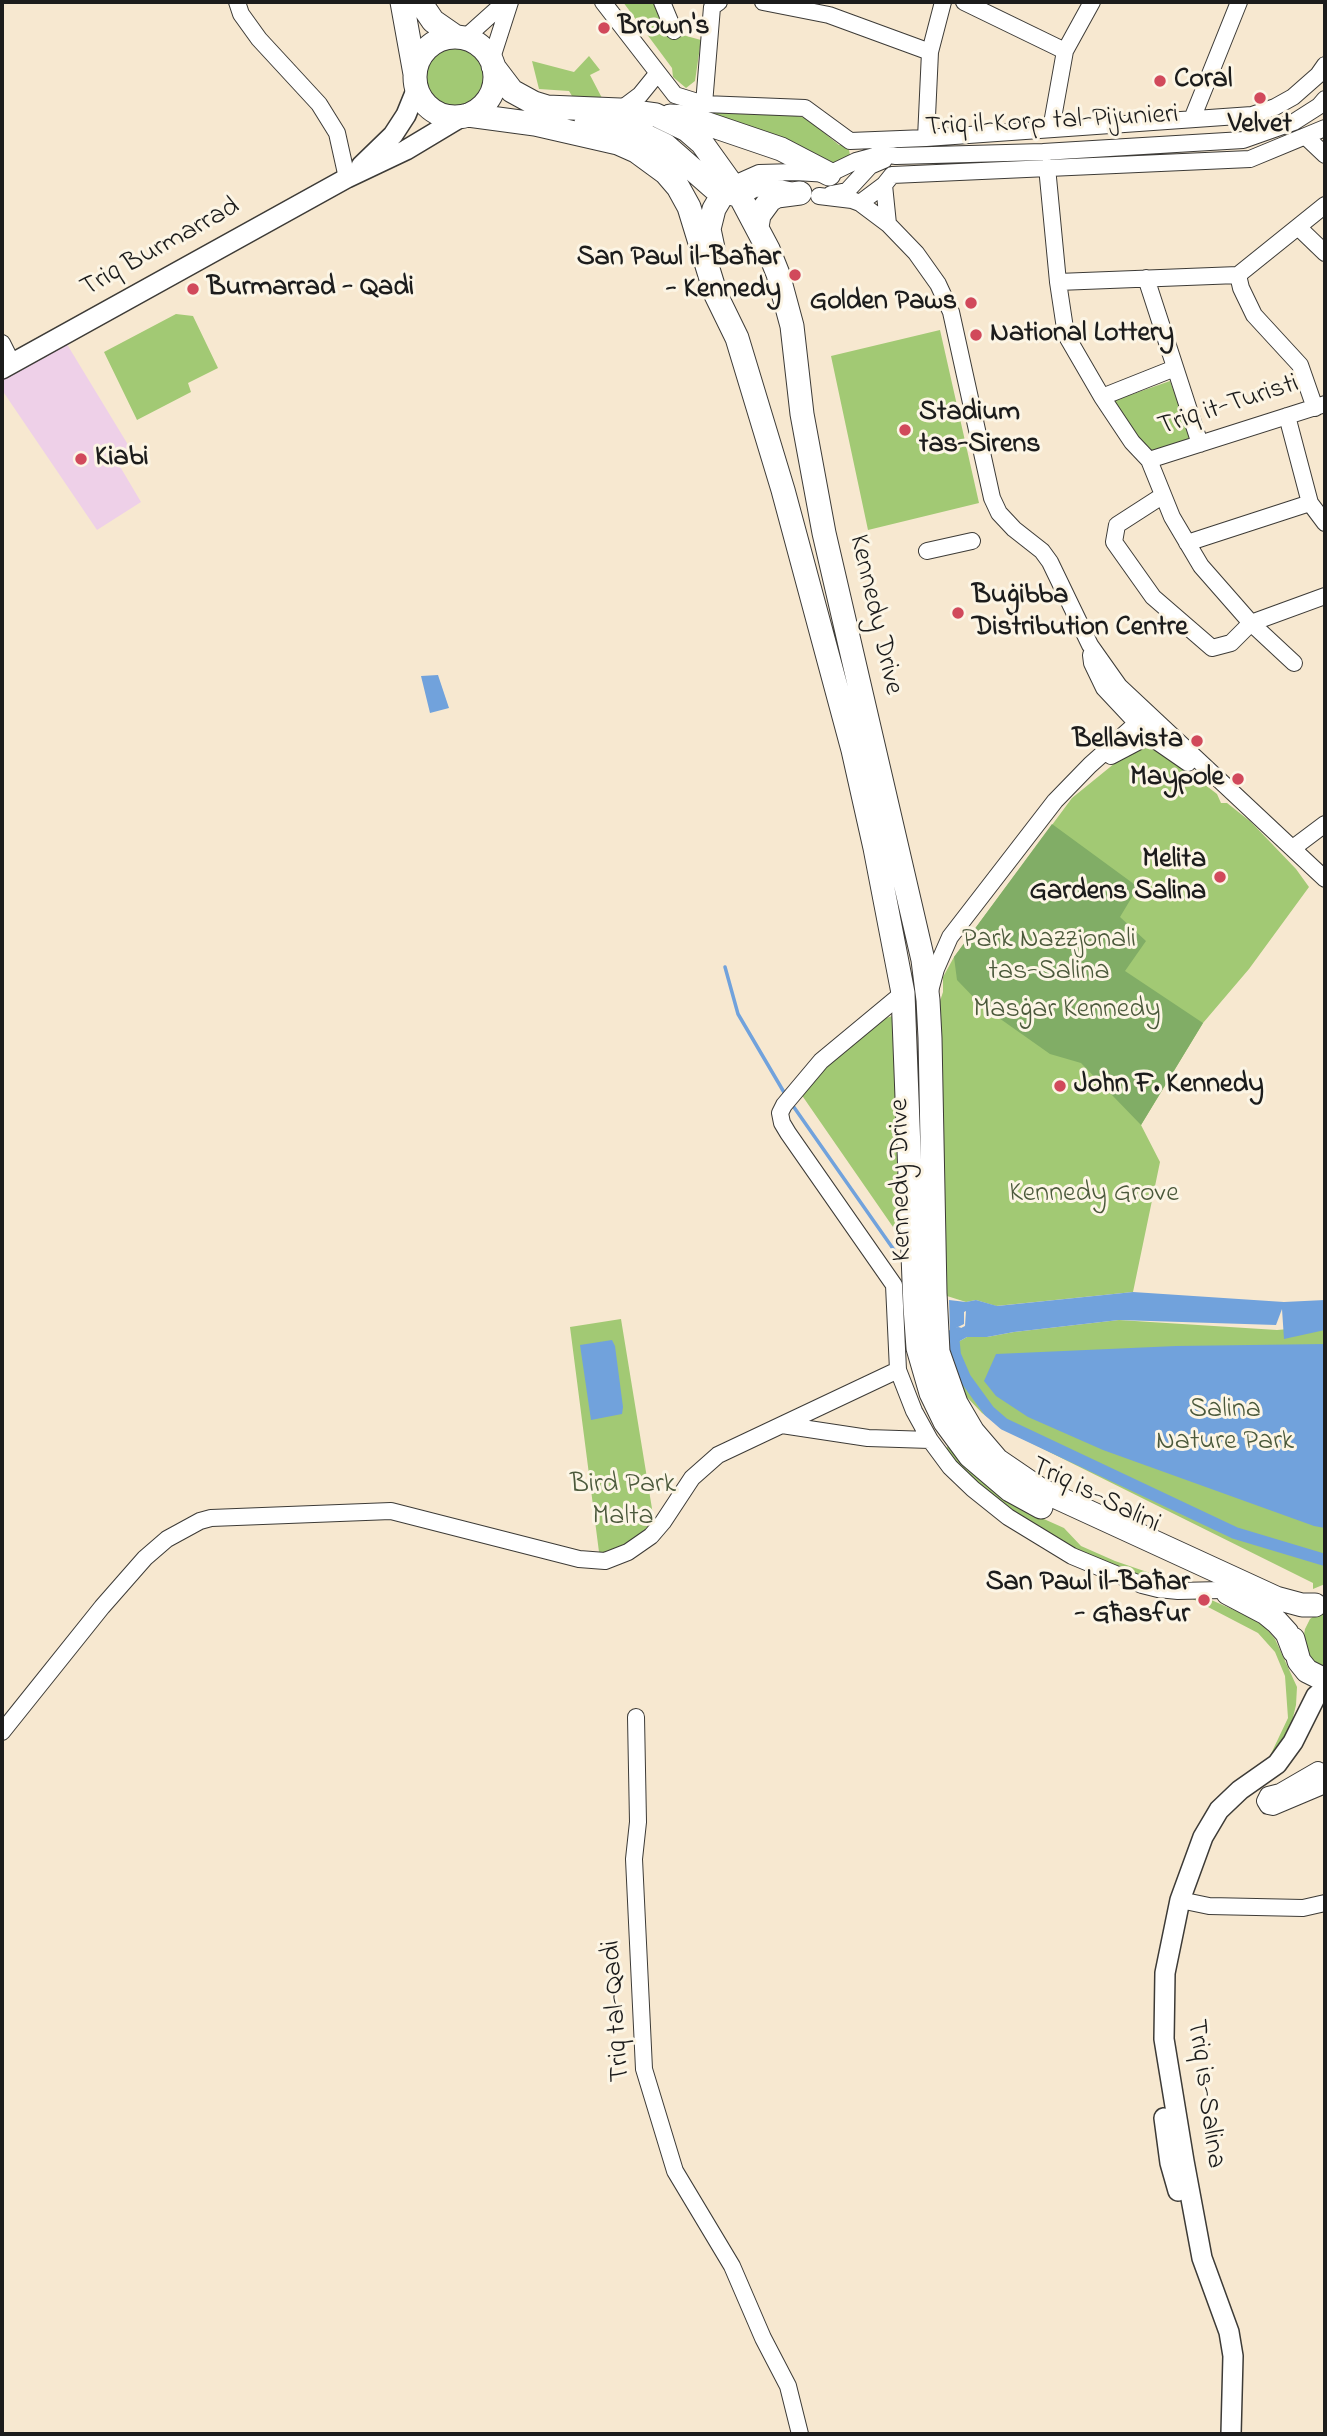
<!DOCTYPE html>
<html>
<head>
<meta charset="utf-8">
<style>
	body { margin:0 }
	#map { position:relative; width:1327px; height:2436px; overflow:hidden; background:#f7e8d0; font-family:"Indie Flower",sans-serif }
	canvas { display:block }
	.frame { position:absolute; inset:0; border:4px solid #1c1c1c; pointer-events:none }
</style>
</head>
<body>
<div id="map">
<canvas width="1327" height="2436"></canvas>
<div class="frame"></div>
</div>
<script>
const ctx = document.querySelector('canvas').getContext('2d');
ctx.lineJoin = 'round';
function fill(path, color) { ctx.fillStyle = color; ctx.fill(path, 'evenodd'); }
const toPath = rows => new Path2D(rows.map(r => 'M' + r).join(''));
function strokePath(path, color, width, dash) { ctx.strokeStyle = color; ctx.lineWidth = width; ctx.lineCap = dash ? 'butt' : 'round'; ctx.setLineDash(dash || []); ctx.stroke(path); }
function drawText(font, color, halo, rows, align = 'center') {
  ctx.font = font + ' "Indie Flower",sans-serif'; ctx.lineWidth = 6; ctx.setLineDash([]); ctx.textBaseline = 'middle'; ctx.strokeStyle = halo; ctx.fillStyle = color; for (const [text, x, y, turn = 0] of rows) {
    ctx.save(); ctx.translate(x, y); ctx.rotate((+turn || 0) * Math.PI / 180); ctx.textAlign = isNaN(turn) ? turn : align; if (halo) ctx.strokeText(text, 0, 0); ctx.fillText(text, 0, 0); ctx.restore();
  }
}
fill(toPath([
	[65,341,130,448,115,458,141,502,97,530,2,390,2,378]
]), '#eed0e8');
fill(toPath([
	[623,2,656,2,679,34,701,40,695,81,686,88,673,77,672,68],
	'425 77a29 29 0 1 1 58 0a29 29 0 1 1-58 0Z',
	[589,56,600,70,590,75,602,98,572,96,569,91,539,89,532,61,574,72],
	[711,109,737,114,792,115,806,118,839,145,848,145,851,160,832,166,710,116],
	[176,314,193,316,218,368,188,383,191,392,137,420,104,352],
	[940,330,979,503,868,530,831,356],
	[1170,381,1192,441,1156,452,1138,444,1110,402],
	[1148,748,1160,750,1217,794,1221,803,1227,803,1251,822,1296,869,1309,887,1249,969,1203,1023,1141,1125,1160,1162,1133,1292,996,1306,976,1300,966,1302,947,1296,940,1001,943,992,943,977,954,957,1072,798,1131,750],
	[892,1016,902,1240,801,1094,824,1062,873,1023],
	[621,1319,655,1527,614,1554,599,1552,570,1327],
	[1119,1320,1277,1330,1325,1326,1325,1584,1313,1589,1313,1583,1005,1430,982,1413,963,1393,952,1369,951,1346,967,1337,987,1337,1014,1332],
	[948,1446,972,1473,994,1490,1026,1511,1064,1528,1081,1546,1115,1561,1179,1583,1150,1582,1081,1555,1018,1517,967,1481,943,1453],
	[1185,1595,1200,1595,1250,1617,1265,1627,1275,1639,1297,1687,1296,1705,1290,1730,1279,1749,1269,1758,1288,1718,1285,1676,1275,1652,1258,1633],
	[1325,1608,1325,1671,1310,1660,1303,1640,1305,1629,1310,1619]
]), '#a2c974');
fill(toPath([
	[1052,824,1138,887,1120,917,1146,941,1125,971,1203,1023,1141,1125,1081,1063,1050,1054,982,1006,957,980,954,957]
]), '#81ad66');
fill(toPath([
	[438,675,449,708,430,713,421,676],
	[1133,1292,1284,1302,1325,1300,1325,1330,1284,1339,1282,1309,1276,1325,1119,1320,1014,1332,987,1337,967,1337,951,1346,951,1333,965,1326,966,1311,964,1312,964,1324,950,1331,949,1300,966,1302,976,1300,997,1306],
	[612,1340,615,1346,623,1407,622,1414,591,1420,580,1345],
	[1325,1344,1325,1528,1314,1526,1103,1450,1028,1417,996,1396,984,1381,996,1354,1176,1346]
]), '#71a2dc');
strokePath(toPath([
	[725,967,738,1014,785,1094],
	[791,1103,901,1260]
]), '#71a2dc', 3.5);
strokePath(toPath([
	[958,1333,953,1335,955,1355,965,1378,989,1411,1004,1424,1235,1533,1325,1560]
]), '#71a2dc', 12);
const minor = toPath([
	[237,2,241,14,259,39,319,104,337,133,347,178],
	[603,2,675,95,704,104,805,108,850,141,926,138,1252,115,1275,107,1293,97,1318,75,1325,65],
	[662,2,674,31],
	[763,2,829,15,930,52],
	[964,2,1065,51],
	[465,38,505,2],
	[491,61,510,2],
	[704,104,712,7,719,2],
	[620,110,640,95,657,74],
	[1192,119,1239,2],
	[1051,129,1065,51,1092,2],
	[1306,137,1325,155],
	[926,138,930,52,943,2],
	[1047,167,1058,282,1066,335,1102,397,1132,442,1149,460,1172,517,1201,566,1251,623,1294,663],
	[732,185,759,173,795,172,829,174,856,161,882,154,896,156,1043,152,1243,140,1294,122,1319,106,1325,99],
	[884,185,888,224],
	[831,194,847,191,870,166,884,160],
	[740,196,755,189,775,187,789,190],
	[819,196,852,200,860,203,888,224,916,253,938,284,951,312,992,498,999,513,1014,529,1042,551,1050,562,1090,645,1119,686,1325,879],
	[860,203,884,185,892,175,1250,159,1325,128],
	[1298,227,1325,253],
	[1238,275,1241,288,1254,315,1300,365,1315,408],
	[1146,278,1200,444],
	[1058,282,1238,275,1325,205],
	[2,343,12,363],
	[1102,397,1175,368],
	[1287,416,1310,503,1325,523],
	[1149,460,1325,404],
	[1162,496,1117,525,1114,542,1153,597,1212,648,1231,643,1251,623,1325,596],
	[1187,543,1310,503],
	[927,551,972,541],
	[1091,655,1092,663,1104,688,1149,736,1188,763],
	[1111,756,1149,736],
	[1293,848,1325,824],
	[930,991,936,969,950,937,1055,801,1090,765,1137,723,1160,725],
	[898,1370,914,1411,930,1440],
	[782,1425,868,1438,930,1440,950,1467,973,1489,1008,1517,1072,1556,1142,1585,1158,1589,1178,1591,1222,1590],
	[636,1717,638,1822,634,1859,644,2069,675,2171,732,2266,763,2338,788,2386,800,2434],
	[2,1732,102,1607,145,1558,167,1539,200,1521,211,1518,391,1511,579,1559,605,1561,628,1552,651,1536,663,1522,692,1478,718,1455,898,1370,894,1285,788,1133,782,1123,780,1113,784,1105,821,1061,903,993],
	[1325,1774,1318,1770,1280,1792,1268,1795,1265,1801,1268,1806,1273,1807,1325,1785],
	[1180,1900,1209,1906,1303,1908,1325,1903]
]);
const major = toPath([
	[361,166,393,135,406,115,417,88],
	[2,369,347,178,406,150,461,117],
	[1164,2118,1170,2163,1178,2191],
	[1231,2434,1233,2356,1229,2332,1202,2258,1184,2161,1164,2039,1165,1973,1180,1900,1203,1837,1219,1810,1240,1790,1277,1764,1293,1742,1316,1696,1325,1688]
]);
const highway = toPath([
	[402,2,415,74],
	[420,2,433,21,456,37],
	'415 77a40 40 0 1 1 80 0a40 40 0 1 1-80 0Z',
	[493,66,512,91,534,103,547,107,620,110,656,115,687,130,702,143,740,196,768,249,778,274,792,326,802,414,824,533,923,960,928,1000,930,1038,935,1293,938,1352,956,1403,973,1432,997,1460,1041,1490,1276,1598,1302,1605,1315,1605],
	[468,115,535,124,618,143,636,151,666,173,678,187,689,207,716,295,737,338,783,490,853,750,875,848,903,993,915,1307,918,1348,931,1393,945,1422,970,1456,1010,1490,1041,1507],
	[670,116,687,117,781,149,829,174],
	[586,123,614,125,636,131,665,145,714,188,740,196],
	[757,227,759,215,770,200,777,196,800,193],
	[713,248,709,229,714,209,724,192,732,185],
	[1228,1593,1266,1613,1277,1622,1287,1633,1294,1651],
	[1293,1639,1299,1661,1307,1671,1325,1680]
]);
strokePath(minor, '#3d3b37', 18);
strokePath(major, '#3d3b37', 22);
strokePath(highway, '#3d3b37', 25);
strokePath(minor, '#fff', 16);
strokePath(major, '#fff', 19);
strokePath(highway, '#fff', 23);
for (const [x, y, r, color] of [
	[604,28,7,"#d1495b"],
	[1160,81,7,"#d1495b"],
	[1260,98,7,"#d1495b"],
	[795,275,7,"#d1495b"],
	[193,289,7,"#d1495b"],
	[971,303,7,"#d1495b"],
	[976,335,7,"#d1495b"],
	[905,430,7,"#d1495b"],
	[81,459,7,"#d1495b"],
	[958,613,7,"#d1495b"],
	[1197,741,7,"#d1495b"],
	[1238,779,7,"#d1495b"],
	[1220,877,7,"#d1495b"],
	[1060,1086,7,"#d1495b"],
	[1204,1600,7,"#d1495b"]
]) { const dot = new Path2D(); dot.arc(x, y, r, 0, 2 * Math.PI); ctx.fillStyle = color; ctx.fill(dot); strokePath(dot, '#fcf5e5', 2.5); }
drawText('bold 28px', '#1c1c1c', '#fcf5e5', [
	["Brown's",618,28],
	["Coral",1174,81],
	["Velvet",1260,126,"center"],
	["San Pawl il-Baħar",781,259,"right"],
	["- Kennedy",781,291,"right"],
	["Burmarrad - Qadi",207,289],
	["Golden Paws",957,303,"right"],
	["National Lottery",990,335],
	["Stadium",919,414],
	["tas-Sirens",919,446],
	["Kiabi",95,459],
	["Buġibba",972,597],
	["Distribution Centre",972,629],
	["Bellavista",1183,741,"right"],
	["Maypole",1224,779,"right"],
	["Melita",1206,861,"right"],
	["Gardens Salina",1206,893,"right"],
	["John F. Kennedy",1074,1086],
	["San Pawl il-Baħar",1190,1584,"right"],
	["- Għasfur",1190,1616,"right"]
], 'left');
drawText('28px', '#1c1c1c', '#fcf5e5', [
	["Triq il-Korp tal-Pijunieri",1052,123,-3],
	["Triq Burmarrad",161,249,-29],
	["Triq it-Turisti",1229,407,-18],
	["Kennedy Drive",874,615,77],
	["Kennedy Drive",903,1180,-91],
	["Triq is-Salini",1095,1497,26],
	["Triq tal-Qadi",618,2011,-94],
	["Triq is-Salina",1204,2094,82]
]);
drawText('28px', '#4b593b', '#fcf5e5', [
	["Park Nazzjonali",1049,941],
	["tas-Salina",1049,973],
	["Masġar Kennedy",1067,1011],
	["Kennedy Grove",1094,1195],
	["Salina",1225,1411],
	["Nature Park",1225,1443],
	["Bird Park",623,1486],
	["Malta",623,1518]
]);
</script>
</body>
</html>
